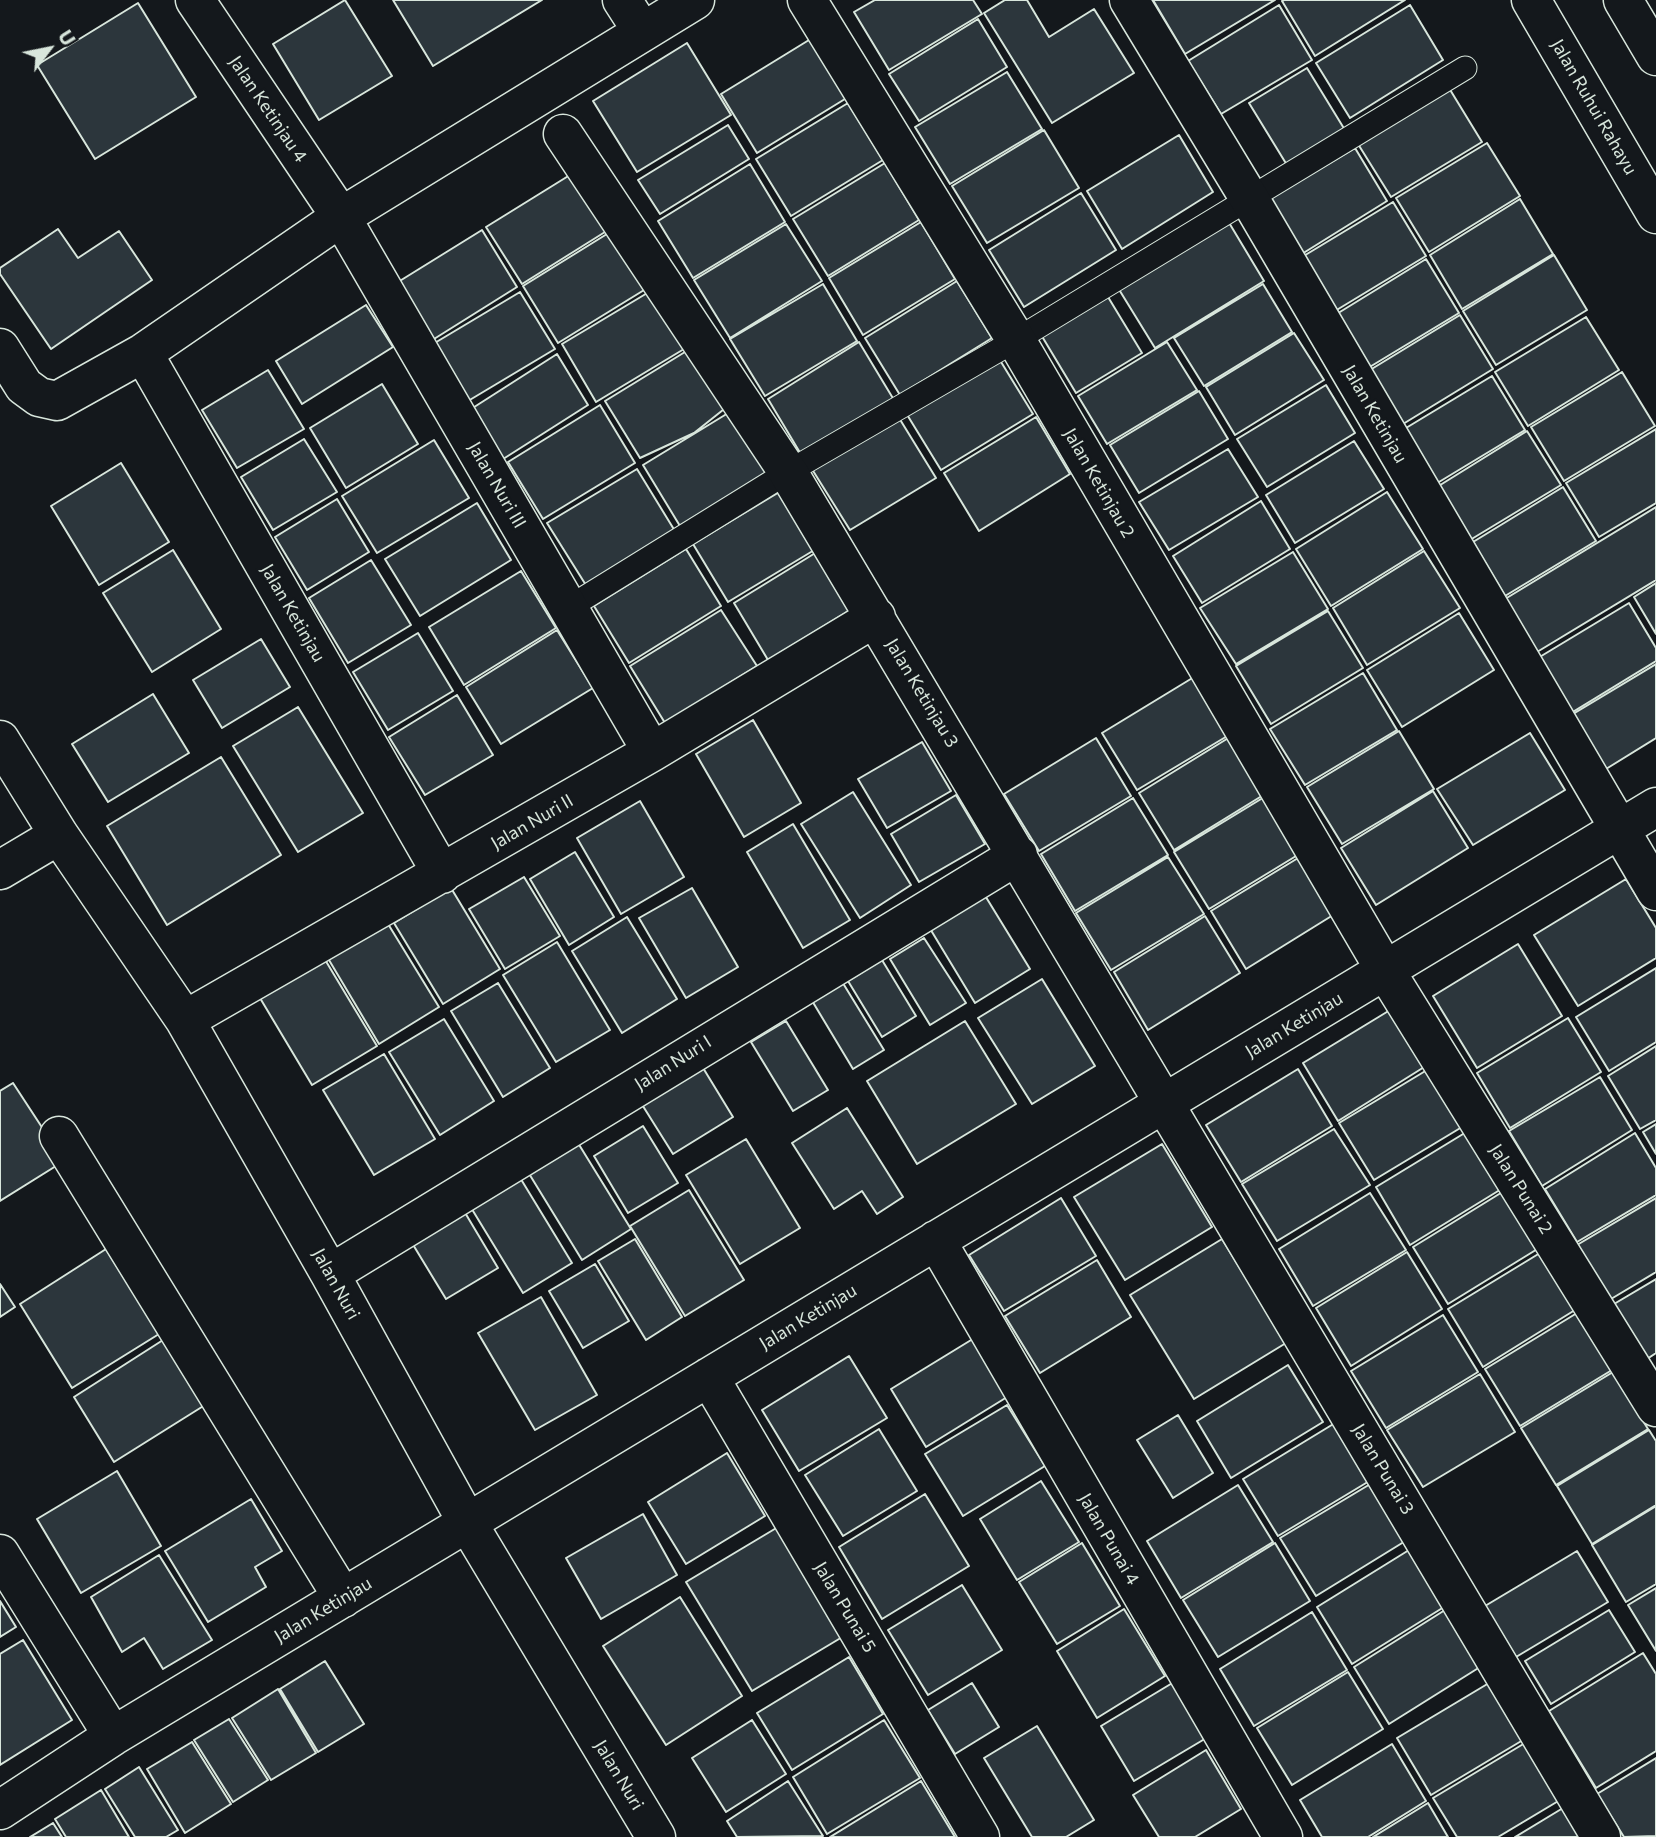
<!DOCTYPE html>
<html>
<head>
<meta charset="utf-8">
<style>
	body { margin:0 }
	#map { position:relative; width:1656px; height:1837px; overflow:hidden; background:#14181c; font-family:Commissioner,sans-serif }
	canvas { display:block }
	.north { position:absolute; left:14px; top:14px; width:70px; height:70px; -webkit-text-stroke:5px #14181c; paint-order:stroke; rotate:58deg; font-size:19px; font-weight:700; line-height:28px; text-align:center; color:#d8e6dc }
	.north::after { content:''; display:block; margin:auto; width:24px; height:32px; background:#d8e6dc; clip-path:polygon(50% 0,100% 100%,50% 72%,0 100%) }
</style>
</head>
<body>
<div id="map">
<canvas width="1656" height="1837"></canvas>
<div class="north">U</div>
</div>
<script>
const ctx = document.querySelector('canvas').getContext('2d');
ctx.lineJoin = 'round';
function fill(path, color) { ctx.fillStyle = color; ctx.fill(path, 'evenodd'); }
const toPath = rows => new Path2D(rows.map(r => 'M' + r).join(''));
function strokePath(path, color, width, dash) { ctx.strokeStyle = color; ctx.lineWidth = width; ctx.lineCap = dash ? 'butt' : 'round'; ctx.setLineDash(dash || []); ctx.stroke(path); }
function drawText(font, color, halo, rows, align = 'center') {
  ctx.font = font + ' Commissioner,sans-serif'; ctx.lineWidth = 5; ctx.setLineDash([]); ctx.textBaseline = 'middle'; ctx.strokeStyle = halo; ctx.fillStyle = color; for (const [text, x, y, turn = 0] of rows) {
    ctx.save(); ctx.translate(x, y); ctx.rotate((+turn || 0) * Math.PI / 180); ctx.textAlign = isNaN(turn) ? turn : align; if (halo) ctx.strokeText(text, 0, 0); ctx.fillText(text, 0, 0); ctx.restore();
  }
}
const building = toPath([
	[345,0,392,76,319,120,273,44,345,0],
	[393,0,542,0,433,66,393,0],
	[875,0,973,0,982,14,889,70,854,12,875,0],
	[1005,0,1027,0,1049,37,1094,9,1134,73,1052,123,984,13,1005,0],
	[1153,0,1275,0,1185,54,1153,0],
	[1284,0,1405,0,1315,56,1282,1,1284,0],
	[138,3,196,97,95,159,37,65,138,3],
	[1279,5,1312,60,1221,114,1188,61,1279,5],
	[1410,5,1443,60,1350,118,1316,63,1410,5],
	[978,19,1007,67,919,121,889,74,978,19],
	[822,32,858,91,757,153,721,94,822,32],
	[687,43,731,115,637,172,593,101,687,43],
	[1307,68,1348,135,1290,170,1249,103,1307,68],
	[1007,72,1042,129,950,184,915,127,1007,72],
	[1449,88,1482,142,1391,197,1358,144,1449,88],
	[848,103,883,160,791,216,756,159,848,103],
	[728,125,749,159,660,214,638,180,728,125],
	[1044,130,1079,188,987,243,952,186,1044,130],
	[1179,135,1213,192,1122,249,1087,191,1179,135],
	[1487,143,1520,196,1429,252,1396,198,1487,143],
	[1355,148,1387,201,1297,257,1264,202,1355,148],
	[885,163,919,220,828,276,793,219,885,163],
	[750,164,785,222,693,278,658,221,750,164],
	[578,170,613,227,522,284,486,227,578,170],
	[1081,193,1116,250,1024,307,989,250,1081,193],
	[1520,199,1553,254,1462,309,1430,255,1520,199],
	[1393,202,1426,256,1335,311,1302,257,1393,202],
	[1225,216,1264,281,1155,348,1115,283,1225,216],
	[921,222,955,279,863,335,829,278,921,222],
	[786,224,822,281,730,338,694,280,786,224],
	[58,229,78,258,119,231,152,280,51,349,0,274,0,268,58,229],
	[615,229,649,287,558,343,523,286,615,229],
	[482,230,517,287,426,344,390,287,482,230],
	[1554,255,1587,310,1496,365,1463,311,1554,255],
	[1426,259,1459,313,1368,368,1335,315,1426,259],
	[957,281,992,338,900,395,865,338,957,281],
	[823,284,857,341,765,396,730,339,823,284],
	[1263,284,1292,332,1204,386,1174,338,1263,284],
	[654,289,689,346,596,402,562,344,654,289],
	[520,292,555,349,463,404,428,347,520,292],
	[1105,292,1142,353,1076,393,1040,333,1105,292],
	[366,305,393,347,302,404,276,361,366,305],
	[1460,315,1493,369,1403,424,1370,370,1460,315],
	[1586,317,1619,370,1528,426,1495,372,1586,317],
	[1294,333,1324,380,1235,435,1206,387,1294,333],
	[859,342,894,400,802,456,768,399,859,342],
	[1167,342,1197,390,1107,444,1078,396,1167,342],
	[698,344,733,402,694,433,640,458,605,401,698,344],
	[557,354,588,405,500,461,468,411,557,354],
	[998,357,1033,414,941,470,906,413,998,357],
	[268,370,304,429,237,468,202,410,268,370],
	[1622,372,1655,426,1564,481,1531,427,1622,372],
	[1492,376,1525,430,1434,485,1401,431,1492,376],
	[382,384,418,444,346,488,310,428,382,384],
	[1326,385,1355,433,1267,487,1237,439,1326,385],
	[1199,391,1228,439,1139,493,1110,445,1199,391],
	[600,405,635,463,543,519,508,462,600,405],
	[738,407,779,474,683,531,643,465,738,407],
	[896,413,936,478,850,530,810,466,896,413],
	[1036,417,1070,474,979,531,944,473,1036,417],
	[1656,429,1656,503,1599,537,1566,483,1656,429],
	[1527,431,1561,485,1470,540,1437,487,1527,431],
	[304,439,337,492,273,530,241,477,304,439],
	[434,440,469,498,377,553,342,496,434,440],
	[1354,441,1384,489,1295,543,1266,495,1354,441],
	[1228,449,1258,497,1169,550,1139,502,1228,449],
	[121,463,169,542,99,585,51,506,121,463],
	[637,469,678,536,589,590,547,523,637,469],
	[1563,487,1596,541,1505,596,1473,542,1563,487],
	[786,488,821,546,728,602,693,544,786,488],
	[1387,492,1423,549,1331,606,1296,549,1387,492],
	[337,499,369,552,307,590,275,537,337,499],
	[1261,501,1290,549,1202,603,1173,556,1261,501],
	[477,503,511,560,420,616,385,559,477,503],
	[1656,507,1656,580,1537,652,1505,599,1656,507],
	[825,547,860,604,768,660,734,603,825,547],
	[686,549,721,606,629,663,594,606,686,549],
	[173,550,221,629,152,672,103,593,173,550],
	[1424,551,1460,608,1367,665,1333,608,1424,551],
	[1293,552,1328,609,1236,664,1200,608,1293,552],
	[371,560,411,625,348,663,309,598,371,560],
	[521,571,556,628,464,685,429,627,521,571],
	[1656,583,1656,634,1634,597,1656,583],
	[1629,603,1656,648,1656,661,1571,713,1538,658,1629,603],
	[721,610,757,666,665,723,630,666,721,610],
	[1328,611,1363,668,1271,724,1236,666,1328,611],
	[1459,613,1494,670,1402,727,1367,670,1459,613],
	[557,630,593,688,501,744,466,687,557,630],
	[418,633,453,691,388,730,353,672,418,633],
	[261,639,290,687,222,728,193,680,261,639],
	[1656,664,1656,738,1606,769,1573,714,1656,664],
	[1363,673,1397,730,1305,785,1270,729,1363,673],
	[1194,677,1229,735,1137,790,1102,733,1194,677],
	[153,694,189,753,108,802,72,744,153,694],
	[457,695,493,755,425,795,389,737,457,695],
	[298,707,363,813,298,852,233,746,298,707],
	[753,720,801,803,744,837,696,754,753,720],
	[1399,731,1434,789,1342,844,1307,787,1399,731],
	[1530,733,1565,790,1473,845,1437,789,1530,733],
	[1230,737,1265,794,1174,850,1139,793,1230,737],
	[1096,738,1131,796,1039,851,1004,794,1096,738],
	[922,742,951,791,887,828,858,779,922,742],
	[221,757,281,855,167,925,107,826,221,757],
	[1433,791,1468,848,1376,905,1341,848,1433,791],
	[853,792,911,885,860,918,801,824,853,792],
	[956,795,985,844,919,882,891,834,956,795],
	[1266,796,1301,853,1209,909,1174,852,1266,796],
	[1133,798,1168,855,1075,911,1041,854,1133,798],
	[640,801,684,877,621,914,577,838,640,801],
	[793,824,850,920,803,948,747,852,793,824],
	[575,852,614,917,569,945,530,879,575,852],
	[1303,855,1338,912,1246,969,1211,911,1303,855],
	[1168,857,1204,914,1111,970,1076,913,1168,857],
	[524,877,560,936,505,969,469,909,524,877],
	[1626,879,1656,928,1656,958,1578,1006,1534,935,1626,879],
	[451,888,500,969,443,1004,394,923,451,888],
	[692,888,738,967,686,998,639,918,692,888],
	[981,889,1030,969,975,1003,926,922,981,889],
	[1205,916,1240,973,1148,1030,1114,972,1205,916],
	[627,917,677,999,622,1033,572,951,627,917],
	[385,919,439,1007,379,1044,326,955,385,919],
	[924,938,966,1003,930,1025,890,959,924,938],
	[557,942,610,1030,556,1062,503,975,557,942],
	[1518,944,1562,1016,1477,1068,1433,996,1518,944],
	[321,953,377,1046,312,1085,257,993,321,953],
	[882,960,916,1016,882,1037,848,981,882,960],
	[1656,968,1656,1042,1609,1071,1576,1017,1656,968],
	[1042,979,1095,1066,1032,1104,978,1018,1042,979],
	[841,980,884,1050,853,1069,811,999,841,980],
	[498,983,550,1068,503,1097,451,1011,498,983],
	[1395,1007,1429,1064,1338,1121,1303,1063,1395,1007],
	[1568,1018,1601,1072,1510,1128,1477,1073,1568,1018],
	[444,1019,494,1101,440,1135,389,1052,444,1019],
	[786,1021,828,1090,793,1111,751,1042,786,1021],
	[965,1021,1016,1104,917,1164,867,1081,965,1021],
	[1656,1046,1656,1120,1640,1129,1608,1076,1656,1046],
	[384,1054,435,1139,374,1175,323,1090,384,1054],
	[697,1058,733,1117,673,1154,636,1095,697,1058],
	[1432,1067,1467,1124,1374,1180,1339,1123,1432,1067],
	[1298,1069,1332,1126,1241,1182,1206,1125,1298,1069],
	[1600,1077,1632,1130,1542,1186,1509,1131,1600,1077],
	[13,1083,64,1161,0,1201,0,1091,13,1083],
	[847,1108,903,1197,877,1214,862,1191,834,1209,792,1143,847,1108],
	[1656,1124,1656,1154,1643,1132,1656,1124],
	[643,1126,678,1183,628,1213,594,1156,643,1126],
	[1334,1129,1370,1185,1277,1241,1242,1184,1334,1129],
	[1468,1131,1503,1188,1410,1245,1376,1187,1468,1131],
	[1635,1133,1656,1168,1656,1195,1577,1242,1545,1189,1635,1133],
	[746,1139,800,1228,740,1264,686,1175,746,1139],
	[578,1143,631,1229,582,1260,528,1172,578,1143],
	[1162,1144,1212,1227,1125,1280,1074,1197,1162,1144],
	[519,1176,572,1263,523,1293,470,1206,519,1176],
	[689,1190,744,1280,685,1316,630,1226,689,1190],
	[1504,1191,1539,1248,1448,1304,1413,1247,1504,1191],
	[1370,1193,1406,1250,1313,1306,1279,1249,1370,1193],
	[1061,1198,1096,1256,1004,1311,969,1255,1061,1198],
	[1656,1198,1656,1272,1611,1299,1577,1245,1656,1198],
	[464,1211,498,1268,446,1299,412,1243,464,1211],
	[635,1239,682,1317,646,1340,598,1261,635,1239],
	[1222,1239,1286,1343,1194,1399,1130,1295,1222,1239],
	[106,1249,159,1334,72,1388,20,1304,106,1249],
	[1407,1252,1442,1309,1351,1366,1316,1308,1407,1252],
	[1540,1253,1575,1310,1483,1367,1448,1309,1540,1253],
	[1097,1260,1131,1317,1040,1373,1005,1316,1097,1260],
	[595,1264,629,1321,583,1348,549,1291,595,1264],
	[1656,1279,1656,1353,1647,1359,1614,1304,1656,1279],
	[0,1284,15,1307,0,1317,0,1284],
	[541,1297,597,1395,535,1430,478,1333,541,1297],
	[1577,1313,1612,1370,1520,1426,1485,1369,1577,1313],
	[1443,1315,1478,1372,1386,1428,1351,1371,1443,1315],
	[976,1337,1012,1394,926,1447,891,1389,976,1337],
	[163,1340,205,1405,114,1462,74,1397,163,1340],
	[849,1356,887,1418,799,1471,762,1410,849,1356],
	[1288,1365,1323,1422,1231,1478,1197,1421,1288,1365],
	[1613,1372,1648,1429,1556,1485,1521,1428,1613,1372],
	[1480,1374,1515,1432,1423,1487,1387,1430,1480,1374],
	[1007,1405,1045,1466,963,1516,925,1454,1007,1405],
	[1178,1415,1213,1473,1173,1498,1137,1440,1178,1415],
	[1335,1423,1371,1480,1278,1536,1243,1479,1335,1423],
	[879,1429,917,1491,843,1536,805,1475,879,1429],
	[1649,1430,1656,1441,1656,1505,1592,1544,1557,1486,1649,1430],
	[727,1453,765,1516,686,1564,648,1502,727,1453],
	[117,1471,161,1546,81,1593,37,1519,117,1471],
	[1041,1481,1079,1542,1017,1580,980,1519,1041,1481],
	[1372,1483,1407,1540,1316,1596,1280,1538,1372,1483],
	[1238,1485,1273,1542,1181,1598,1147,1541,1238,1485],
	[925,1494,969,1566,882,1619,839,1547,925,1494],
	[251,1499,282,1551,255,1567,266,1587,208,1622,165,1551,251,1499],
	[1656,1506,1656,1584,1626,1602,1592,1545,1656,1506],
	[643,1514,677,1575,601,1619,566,1558,643,1514],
	[778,1527,844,1636,752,1691,686,1582,778,1527],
	[1082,1543,1120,1606,1057,1644,1019,1582,1082,1543],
	[1275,1543,1310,1601,1218,1657,1183,1600,1275,1543],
	[1409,1550,1444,1607,1352,1664,1317,1607,1409,1550],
	[1577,1551,1608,1602,1516,1657,1485,1606,1577,1551],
	[159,1555,212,1640,163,1669,144,1638,122,1652,91,1597,159,1555],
	[962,1585,1002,1650,928,1695,888,1630,962,1585],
	[1656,1588,1656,1651,1628,1605,1656,1588],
	[680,1597,742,1696,666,1745,603,1646,680,1597],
	[0,1601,16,1627,0,1637,0,1601],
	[1124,1609,1165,1676,1097,1718,1057,1651,1124,1609],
	[1445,1610,1480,1667,1389,1724,1354,1667,1445,1610],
	[1609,1610,1635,1652,1551,1704,1525,1661,1609,1610],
	[1312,1612,1347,1670,1254,1726,1220,1669,1312,1612],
	[23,1640,72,1720,0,1765,0,1654,23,1640],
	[1643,1653,1656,1674,1656,1751,1596,1788,1549,1711,1643,1653],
	[849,1657,883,1714,792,1770,757,1713,849,1657],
	[325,1661,364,1724,318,1752,280,1689,325,1661],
	[1348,1672,1383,1729,1292,1785,1257,1728,1348,1672],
	[1174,1682,1208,1737,1134,1781,1101,1726,1174,1682],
	[972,1683,999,1727,955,1754,928,1710,972,1683],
	[1489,1683,1523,1740,1431,1795,1397,1738,1489,1683],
	[278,1689,316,1753,271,1780,232,1718,278,1689],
	[229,1719,268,1780,233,1802,194,1740,229,1719],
	[752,1720,786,1774,726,1812,692,1758,752,1720],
	[884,1720,920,1778,827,1834,793,1777,884,1720],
	[1037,1726,1094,1820,1066,1837,1032,1837,984,1758,1037,1726],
	[192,1742,231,1804,185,1833,147,1769,192,1742],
	[1525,1743,1560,1800,1498,1837,1457,1837,1433,1798,1525,1743],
	[1392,1744,1426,1801,1368,1837,1322,1837,1300,1800,1392,1744],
	[1206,1750,1241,1809,1195,1837,1159,1837,1133,1795,1206,1750],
	[1656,1758,1656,1836,1624,1837,1597,1794,1656,1758],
	[139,1767,178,1830,166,1837,135,1837,105,1789,139,1767],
	[788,1781,823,1836,737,1837,727,1821,788,1781],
	[921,1781,955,1837,830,1837,921,1781],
	[101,1790,129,1837,66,1837,55,1819,101,1790],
	[1428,1803,1448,1837,1373,1837,1428,1803],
	[1563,1808,1581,1837,1515,1837,1563,1808],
	[53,1823,62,1837,30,1837,53,1823]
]);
fill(building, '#2c363c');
strokePath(building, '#d8e6dc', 2);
const service = toPath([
	[568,608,788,472,1016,340,1465,68]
]);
const minor = toPath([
	[195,0,341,217,652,752],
	[622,0,642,31],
	[807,0,1016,340,1385,970,1656,1407],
	[1129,0,1249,198,1656,891],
	[563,134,788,472,1601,1837],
	[0,348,24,386,39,397,57,401,143,353,341,217,695,0],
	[143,353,442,874],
	[0,740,59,835,185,1020,330,1274,467,1522,656,1837],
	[0,870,59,835],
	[185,1020,652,752,876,617],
	[59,1136,343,1598],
	[936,1240,1283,1837],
	[330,1274,1018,855],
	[709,1377,980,1837],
	[0,1554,113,1736],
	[0,1810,113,1736,1656,807]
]);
const secondary = toPath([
	[1531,0,1656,214],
	[1623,0,1656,56]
]);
strokePath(service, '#d8e6dc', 25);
strokePath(minor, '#d8e6dc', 41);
strokePath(secondary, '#d8e6dc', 41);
strokePath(service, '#14181c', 23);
strokePath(minor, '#14181c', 38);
strokePath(secondary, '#14181c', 38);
drawText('18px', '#d8e6dc', '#14181c', [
	["Jalan Ruhui Rahayu",1594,107,60],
	["Jalan Ketinjau 4",268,109,56],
	["Jalan Ketinjau",1375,414,60],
	["Jalan Ketinjau 2",1099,483,60],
	["Jalan Nuri III",497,485,60],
	["Jalan Ketinjau",293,613,60],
	["Jalan Ketinjau 3",922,693,59],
	["Jalan Nuri II",532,822,-30],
	["Jalan Ketinjau",1294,1025,-31],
	["Jalan Nuri I",673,1063,-32],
	["Jalan Punai 2",1521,1189,58],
	["Jalan Nuri",336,1284,61],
	["Jalan Ketinjau",808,1317,-31],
	["Jalan Punai 3",1383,1469,59],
	["Jalan Punai 4",1109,1539,60],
	["Jalan Punai 5",845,1607,59],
	["Jalan Ketinjau",323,1610,-31],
	["Jalan Nuri",619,1775,59]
]);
</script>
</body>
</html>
